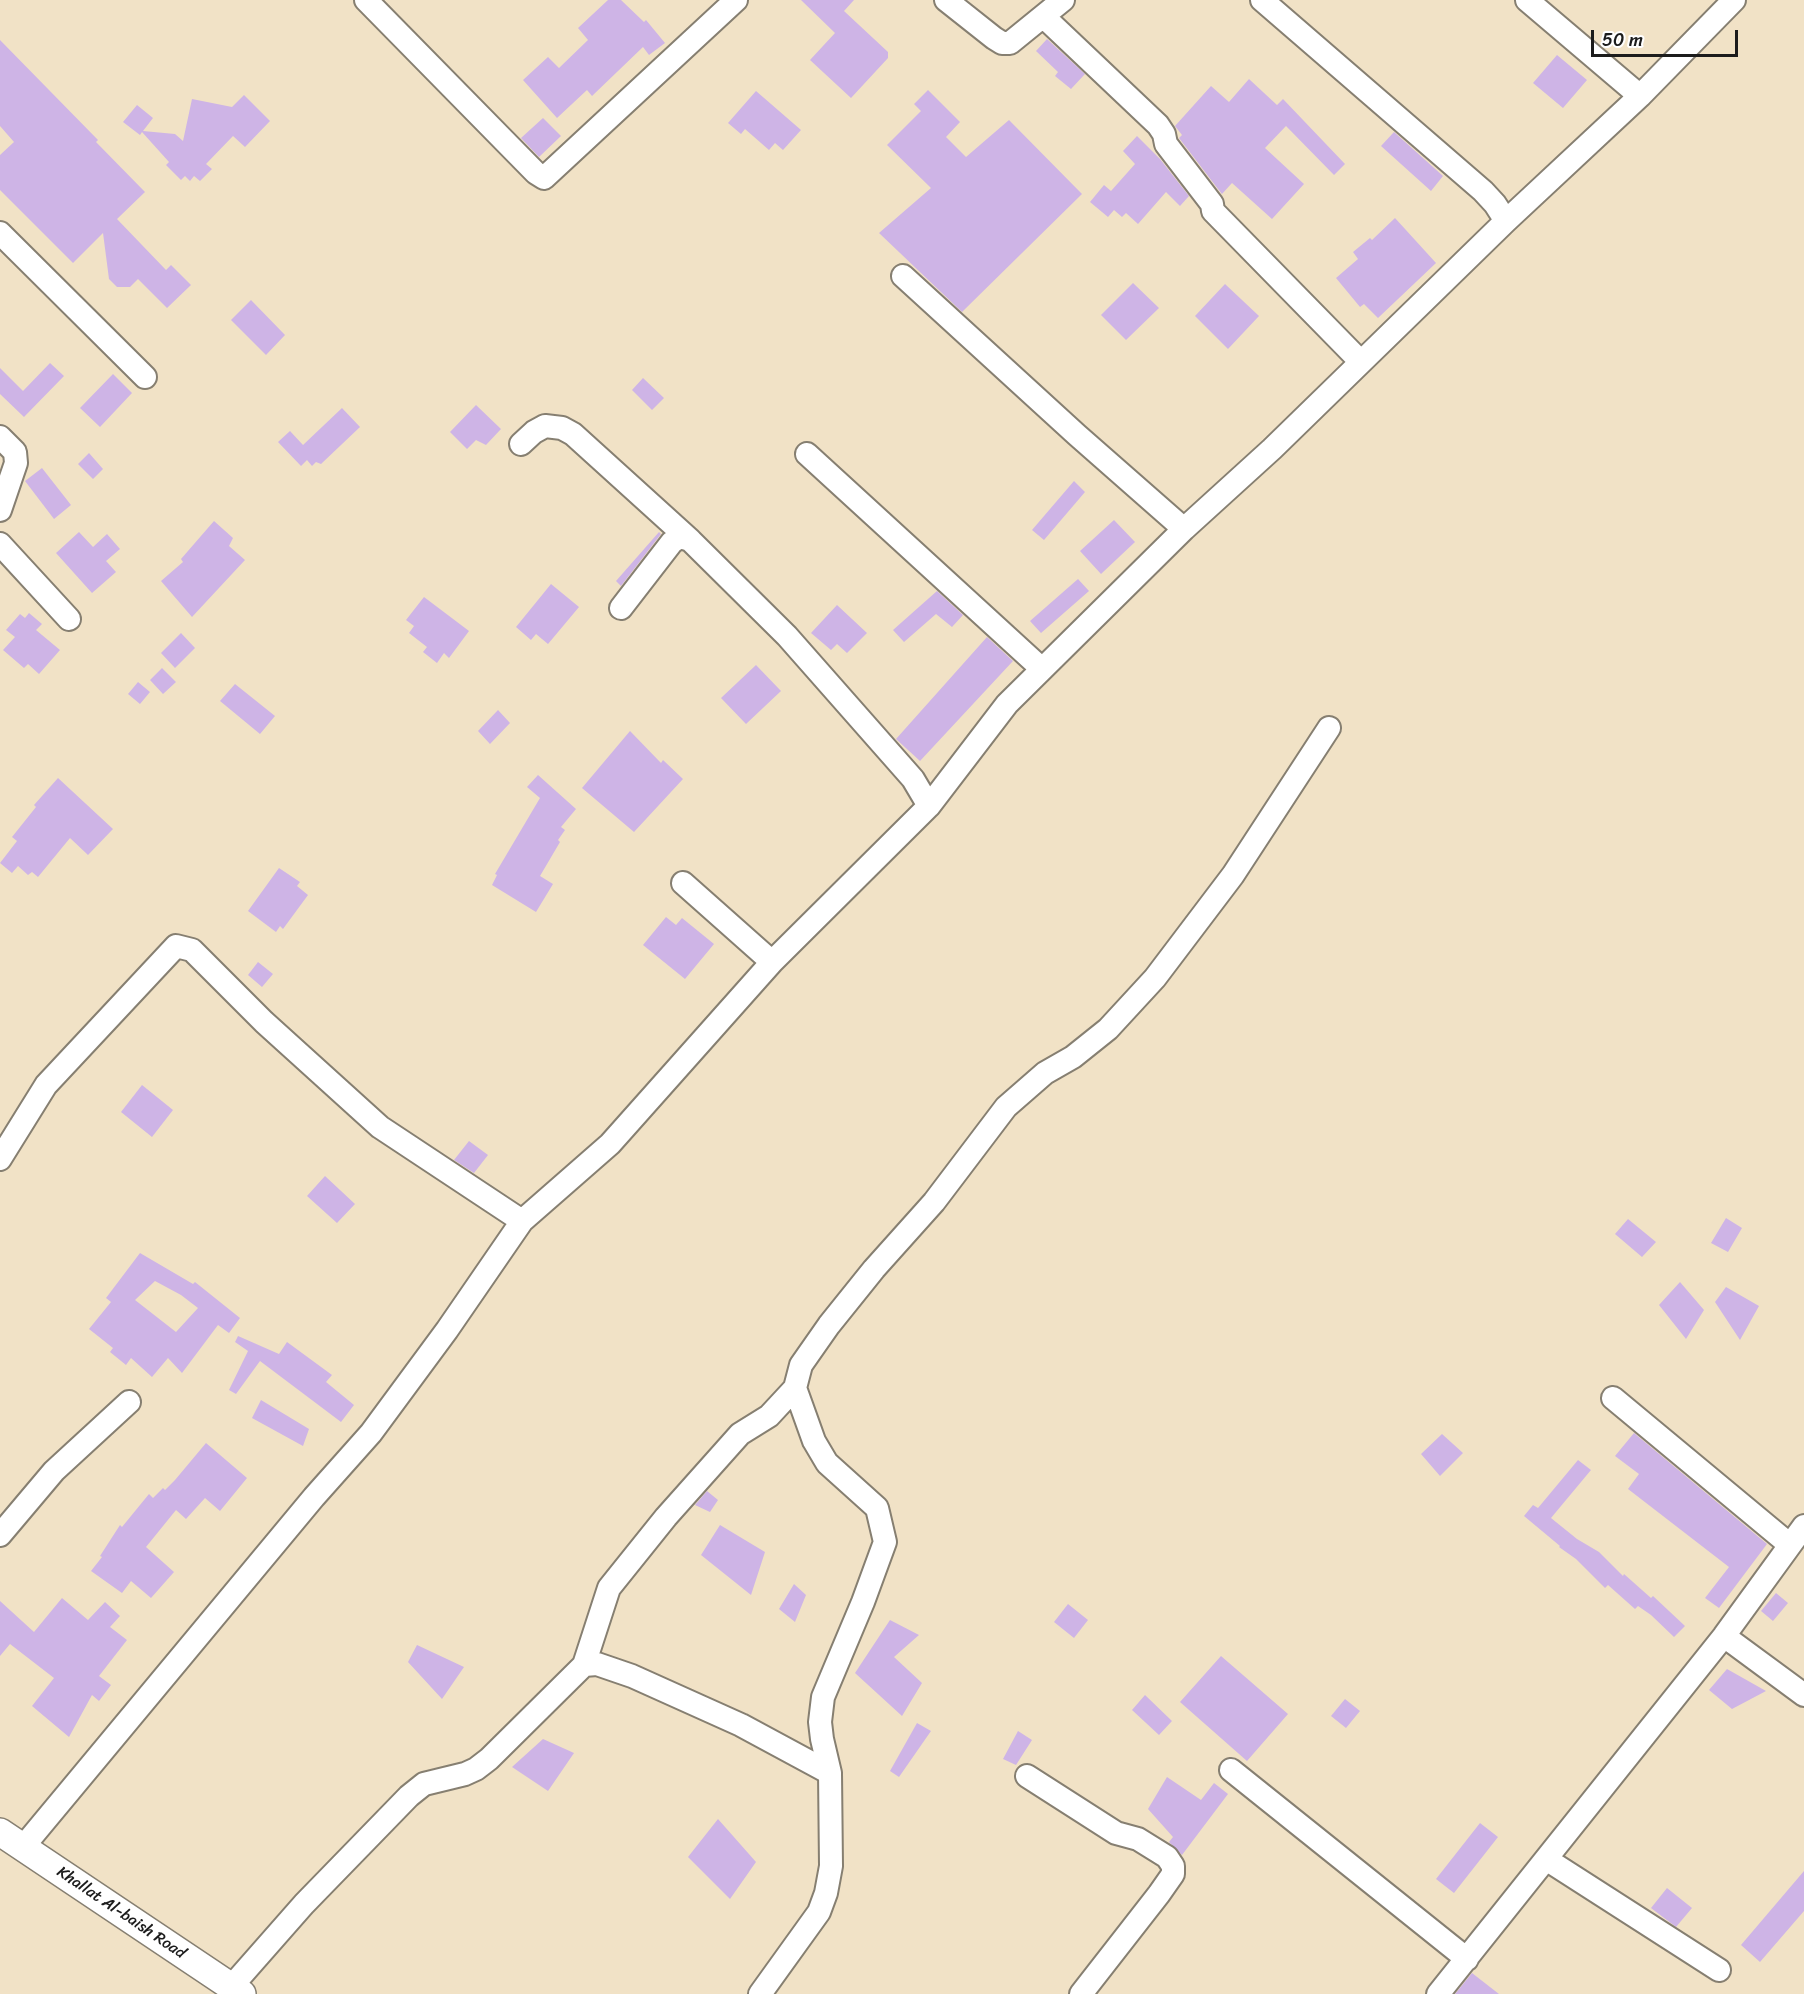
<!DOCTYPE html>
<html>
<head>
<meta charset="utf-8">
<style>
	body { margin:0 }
	#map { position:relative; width:1804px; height:1994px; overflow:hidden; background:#f1e2c6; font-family:Sriracha,sans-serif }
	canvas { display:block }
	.scale { position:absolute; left:1591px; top:30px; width:147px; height:27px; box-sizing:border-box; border:3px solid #1c1c1c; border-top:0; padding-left:8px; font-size:18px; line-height:21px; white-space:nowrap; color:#1c1c1c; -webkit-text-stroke:4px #fff; paint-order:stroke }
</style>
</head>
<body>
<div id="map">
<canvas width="1804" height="1994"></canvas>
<div class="scale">50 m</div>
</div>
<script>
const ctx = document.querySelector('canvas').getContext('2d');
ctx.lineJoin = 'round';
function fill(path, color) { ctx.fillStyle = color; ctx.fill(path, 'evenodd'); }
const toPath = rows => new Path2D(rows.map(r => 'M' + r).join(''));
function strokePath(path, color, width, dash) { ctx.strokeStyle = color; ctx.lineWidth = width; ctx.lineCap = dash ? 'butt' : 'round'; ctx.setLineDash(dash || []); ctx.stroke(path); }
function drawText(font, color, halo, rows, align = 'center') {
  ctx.font = font + ' Sriracha,sans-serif'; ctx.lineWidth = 6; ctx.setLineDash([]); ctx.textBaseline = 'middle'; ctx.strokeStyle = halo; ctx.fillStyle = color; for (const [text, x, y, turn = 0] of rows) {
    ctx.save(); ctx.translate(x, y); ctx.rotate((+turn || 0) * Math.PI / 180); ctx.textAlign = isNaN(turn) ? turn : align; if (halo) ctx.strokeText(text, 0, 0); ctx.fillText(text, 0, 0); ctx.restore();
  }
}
fill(toPath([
	[608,0,621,0,644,22,646,20,665,43,649,55,643,47,592,96,587,90,557,118,523,80,548,57,559,68,588,40,578,28],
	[801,0,854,0,844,11,888,52,888,58,851,98,810,60,835,33],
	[1047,39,1085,74,1071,89,1055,76,1058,72,1036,51],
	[0,40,98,140,96,142,145,192,117,219,166,270,171,265,191,285,167,308,138,279,130,287,117,287,109,279,103,233,73,263,0,190,0,155,14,142,0,126],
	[1557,55,1587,80,1563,108,1533,83],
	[1249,79,1277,105,1283,99,1345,164,1334,175,1286,126,1265,148,1304,184,1272,219,1232,183,1222,194,1218,189,1179,138,1182,135,1175,126,1211,86,1229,102],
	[928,90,960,122,946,137,966,157,1009,120,1082,194,962,312,879,233,931,188,887,145,921,111,914,104],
	[756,91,801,130,783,150,775,143,769,150,745,129,741,134,728,123],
	[244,95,270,121,245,147,233,136,206,164,212,169,200,181,194,176,190,181,185,176,181,180,166,165,169,162,142,132,140,135,123,122,137,105,153,118,143,131,175,134,183,141,192,99,232,107],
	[543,118,561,136,539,157,521,138],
	[1394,132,1443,176,1431,191,1381,146],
	[1137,136,1160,159,1189,196,1180,206,1166,192,1138,224,1126,213,1122,217,1114,210,1108,217,1090,202,1104,185,1111,191,1135,164,1123,151],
	[1395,218,1436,263,1378,318,1364,304,1360,307,1336,278,1358,259,1353,252,1370,238,1372,240],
	[1133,283,1159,308,1126,340,1101,315],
	[1225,284,1259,316,1228,349,1195,316],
	[251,300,285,335,266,355,231,320],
	[50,363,64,376,24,417,0,394,0,368,23,391],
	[113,374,132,393,100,427,80,408],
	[643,378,664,398,652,410,632,390],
	[476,405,501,429,486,445,476,440,467,449,450,432],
	[342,408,360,427,321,464,316,462,312,466,307,460,301,466,278,442,290,431,303,445],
	[89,453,103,469,93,479,78,464],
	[42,468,71,505,54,519,25,481],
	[1074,481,1085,492,1044,540,1032,530],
	[1114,520,1135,542,1101,574,1080,551],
	[214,521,233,538,229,546,245,560,192,617,161,581,183,562,181,559],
	[79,532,93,547,107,534,120,549,106,561,116,572,92,593,56,553],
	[659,532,661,534,621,586,616,581],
	[1078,579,1089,591,1041,633,1030,621],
	[551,584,579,607,548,644,536,634,531,640,516,627],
	[937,591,963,615,952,627,936,614,904,642,893,630],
	[424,597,469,631,449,658,444,653,437,663,423,652,427,647,409,633,414,626,406,620],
	[837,605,867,633,847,653,837,644,831,650,811,633],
	[29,613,42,624,36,630,60,650,39,674,28,664,24,668,3,650,15,637,6,630,20,614,25,618],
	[181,633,195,648,175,668,161,653],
	[987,637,1013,661,920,761,896,739],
	[756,665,781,691,746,724,721,698],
	[162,668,176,682,163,694,150,680],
	[138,682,150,692,140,704,128,694],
	[235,684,275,716,260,734,220,701],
	[498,710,510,723,490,744,478,731],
	[630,731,661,763,663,760,683,779,634,832,582,788],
	[538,775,576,809,561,827,565,830,558,840,560,842,540,876,553,884,536,912,492,885,497,875,495,874,540,798,527,787],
	[58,778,113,829,88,855,70,838,38,877,32,872,28,875,18,866,12,873,0,863,17,841,12,837,36,807,34,805],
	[279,868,300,882,297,886,308,895,283,929,280,926,276,932,248,911],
	[666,917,676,925,682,918,714,944,685,979,643,945],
	[258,962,273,974,262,987,248,975],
	[142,1085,173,1110,152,1137,121,1112],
	[469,1141,488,1155,474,1173,454,1160],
	[325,1176,355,1204,337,1223,307,1196],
	[1726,1218,1742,1228,1728,1252,1711,1243],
	[1628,1219,1656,1242,1642,1257,1615,1234],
	[140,1253,193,1284,195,1282,240,1318,229,1333,218,1325,182,1373,168,1358,152,1377,131,1358,126,1365,110,1352,113,1348,89,1329,111,1302,106,1298],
	[155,1281,181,1295,198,1308,176,1332,135,1300],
	[1680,1282,1704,1310,1686,1339,1659,1305],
	[1726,1287,1759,1306,1740,1340,1715,1302],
	[238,1336,279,1354,287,1342,332,1375,326,1382,354,1405,341,1422,260,1361,236,1394,229,1390,248,1351,235,1342],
	[261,1400,309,1429,303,1446,252,1418],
	[1634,1433,1767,1544,1719,1608,1705,1598,1729,1567,1628,1489,1639,1474,1615,1456],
	[1442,1434,1463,1453,1440,1476,1421,1454],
	[206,1443,247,1478,220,1511,205,1498,186,1519,176,1510,146,1547,174,1572,151,1598,131,1581,122,1593,91,1571,102,1557,100,1556,120,1525,122,1527,149,1494,153,1498,163,1488,165,1490,175,1480],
	[1578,1460,1591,1470,1551,1518,1577,1539,1599,1552,1623,1576,1624,1574,1651,1598,1653,1596,1685,1626,1674,1637,1651,1615,1638,1606,1635,1609,1608,1585,1605,1588,1576,1559,1559,1547,1560,1546,1524,1516,1533,1505,1538,1508],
	[707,1491,718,1500,710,1512,695,1505],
	[720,1525,765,1552,751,1595,701,1555],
	[794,1584,806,1595,795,1622,779,1609],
	[1776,1593,1788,1603,1773,1621,1761,1611],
	[62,1598,88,1620,105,1602,120,1616,110,1627,127,1640,99,1676,111,1685,99,1701,92,1695,69,1737,32,1706,54,1678,10,1644,0,1656,0,1601,34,1632],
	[1068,1604,1088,1620,1074,1638,1054,1622],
	[890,1620,919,1635,894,1657,922,1683,902,1716,855,1673],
	[417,1645,464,1667,442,1699,408,1662],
	[1221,1656,1288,1714,1247,1761,1180,1702],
	[1727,1669,1766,1691,1732,1709,1709,1690],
	[1145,1695,1172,1721,1159,1735,1132,1710],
	[1345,1699,1360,1711,1346,1728,1331,1716],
	[917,1723,931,1731,899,1777,890,1771],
	[1018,1731,1032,1740,1016,1765,1003,1759],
	[543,1739,574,1753,548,1791,512,1767],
	[1167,1777,1201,1800,1214,1783,1228,1794,1182,1855,1169,1842,1173,1837,1148,1809],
	[718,1819,756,1862,730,1899,688,1857],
	[1480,1823,1498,1837,1454,1893,1436,1879],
	[1804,1871,1804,1911,1760,1962,1741,1945],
	[1667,1888,1692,1908,1676,1927,1651,1908],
	[1472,1973,1499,1994,1455,1994]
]), '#ceb4e6');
const minor = toPath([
	[366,0,536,173,544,178,736,0],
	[946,0,994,38,1002,43,1010,43,1063,0],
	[1262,0,1483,191,1495,204,1506,221],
	[1527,0,1640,96],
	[1044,17,1158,125,1164,134,1166,144,1212,204,1213,211,1360,361],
	[0,233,145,377],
	[903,276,1077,435,1184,529],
	[0,437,15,452,16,463,0,510],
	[521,444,534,432,545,426,562,428,573,434,690,540],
	[807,454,1042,669],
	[0,544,69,619],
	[621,608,672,542,680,537,690,540,787,636,913,779,929,806],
	[683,883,772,962],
	[0,1159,46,1085,176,946,192,950,264,1022,380,1127,522,1221],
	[1613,1398,1790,1545],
	[0,1535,54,1471,129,1402],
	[1724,1636,1804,1695],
	[584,1665,609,1588,666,1517,740,1434,769,1416,795,1388],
	[1231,1770,1467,1959],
	[1027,1776,1116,1833,1138,1839,1167,1857,1173,1866,1173,1874,1159,1894,1081,1994],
	[23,1847,314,1497,371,1433,447,1330,522,1221,610,1144,772,962,929,806,1007,704,1184,529,1272,449,1506,221,1640,96,1734,0],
	[1546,1859,1719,1970],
	[231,1987,304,1904,409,1796,424,1784,465,1774,476,1769,489,1759,584,1665,597,1664,632,1676,741,1725,830,1773],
	[760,1994,819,1912,826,1893,831,1866,830,1773,822,1739,820,1722,823,1697,863,1602,885,1542,877,1508,827,1463,814,1441,795,1388,801,1365,829,1325,874,1269,934,1202,1006,1107,1045,1073,1073,1057,1108,1029,1155,978,1233,875,1329,728],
	[1438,1994,1724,1636,1804,1526]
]);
const tertiary = toPath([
	[0,1832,242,1994]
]);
strokePath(minor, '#867f71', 26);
strokePath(tertiary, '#867f71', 30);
strokePath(minor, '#fff', 22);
strokePath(tertiary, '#fff', 27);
drawText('16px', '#1c1c1c', '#fff', [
	["Khallat Al-baish Road",121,1913,34]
]);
</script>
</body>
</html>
